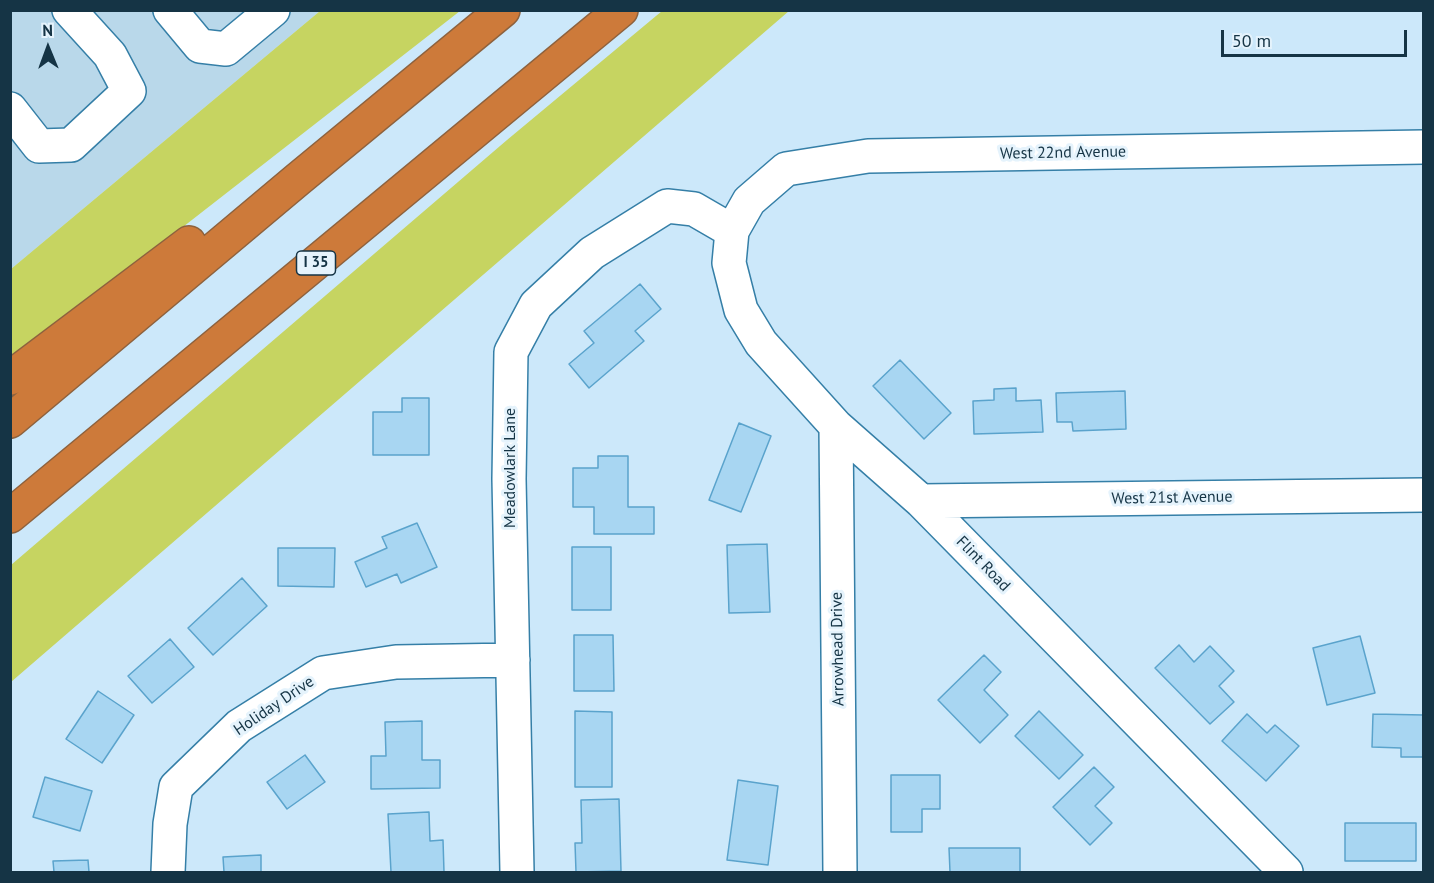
<!DOCTYPE html>
<html>
<head>
<meta charset="utf-8">
<style>
	body { margin:0 }
	#map { position:relative; width:1434px; height:883px; overflow:hidden; background:#cce8fa; font-family:"PT Sans",sans-serif }
	canvas { display:block }
	.frame { position:absolute; inset:0; border:12px solid #153445; pointer-events:none }
	.north { position:absolute; left:18px; top:18px; width:60px; height:60px; -webkit-text-stroke:4px #e5f3fc; paint-order:stroke; rotate:359deg; font-size:16px; font-weight:700; line-height:24px; text-align:center; color:#153445 }
	.north::after { content:''; display:block; margin:auto; width:21px; height:27px; background:#153445; clip-path:polygon(50% 0,100% 100%,50% 72%,0 100%) }
	.scale { position:absolute; left:1221px; top:30px; width:186px; height:27px; box-sizing:border-box; border:3px solid #153445; border-top:0; padding-left:8px; font-size:18px; line-height:21px; white-space:nowrap; color:#153445; -webkit-text-stroke:4px #e5f3fc; paint-order:stroke }
</style>
</head>
<body>
<div id="map">
<canvas width="1434" height="883"></canvas>
<div class="frame"></div>
<div class="north">N</div>
<div class="scale">50 m</div>
</div>
<script>
const ctx = document.querySelector('canvas').getContext('2d');
ctx.lineJoin = 'round';
function fill(path, color) { ctx.fillStyle = color; ctx.fill(path, 'evenodd'); }
const toPath = rows => new Path2D(rows.map(r => 'M' + r).join(''));
function strokePath(path, color, width, dash) { ctx.strokeStyle = color; ctx.lineWidth = width; ctx.lineCap = dash ? 'butt' : 'round'; ctx.setLineDash(dash || []); ctx.stroke(path); }
function drawText(font, color, halo, rows, align = 'center') {
  ctx.font = font + ' "PT Sans",sans-serif'; ctx.lineWidth = 6; ctx.setLineDash([]); ctx.textBaseline = 'middle'; ctx.strokeStyle = halo; ctx.fillStyle = color; for (const [text, x, y, turn = 0] of rows) {
    ctx.save(); ctx.translate(x, y); ctx.rotate((+turn || 0) * Math.PI / 180); ctx.textAlign = isNaN(turn) ? turn : align; if (halo) ctx.strokeText(text, 0, 0); ctx.fillText(text, 0, 0); ctx.restore();
  }
}
fill(toPath([
	[11,11,320,11,11,269]
]), '#b9d8ea');
fill(toPath([
	[320,11,460,11,11,361,11,269],
	[662,11,789,11,11,682,11,565,507,140]
]), '#c6d461');
const building = toPath([
	[640,284,661,309,635,331,644,341,589,388,569,364,594,343,584,331,640,284],
	[900,360,951,413,924,439,873,386,900,360],
	[1016,388,1016,401,1041,400,1043,432,974,434,973,401,994,400,994,389,1016,388],
	[1125,391,1126,429,1073,431,1072,422,1057,422,1056,393,1125,391],
	[402,398,429,398,429,455,373,455,373,412,402,412,402,398],
	[739,423,771,436,741,512,709,500,739,423],
	[598,456,628,456,628,507,654,507,654,534,594,534,594,507,573,507,573,468,598,468,598,456],
	[417,523,437,567,401,583,397,574,366,587,355,562,387,548,382,537,417,523],
	[767,544,770,612,729,613,727,545,767,544],
	[572,547,611,547,611,610,572,610,572,547],
	[278,548,335,548,334,587,278,586,278,548],
	[242,578,267,606,213,655,188,628,242,578],
	[574,635,613,635,614,691,574,691,574,635],
	[1360,636,1375,693,1327,705,1313,648,1360,636],
	[170,639,194,667,152,703,128,676,170,639],
	[1179,645,1194,662,1210,646,1234,671,1219,686,1234,702,1210,724,1155,668,1179,645],
	[984,655,1001,672,984,690,1008,715,980,743,938,700,984,655],
	[98,691,134,715,102,763,66,739,98,691],
	[575,711,612,712,612,787,575,787,575,711],
	[1039,711,1083,755,1059,779,1015,736,1039,711],
	[1247,714,1267,733,1275,725,1299,746,1266,781,1222,741,1247,714],
	[1373,714,1424,715,1424,757,1401,757,1401,748,1372,747,1373,714],
	[422,721,422,760,440,760,440,788,371,789,371,756,386,756,385,722,422,721],
	[305,755,325,782,287,809,267,782,305,755],
	[1094,767,1114,787,1095,806,1112,823,1090,845,1053,807,1094,767],
	[891,775,940,775,940,809,922,809,922,832,891,832,891,775],
	[45,777,92,791,80,831,33,817,45,777],
	[738,780,778,786,768,865,727,860,738,780],
	[619,799,621,871,576,872,575,843,582,843,581,800,619,799],
	[429,812,430,841,443,840,444,872,391,872,388,814,429,812],
	[1345,823,1416,823,1416,861,1345,861,1345,823],
	[949,848,1020,848,1020,872,950,872,949,848],
	[261,855,261,872,224,872,223,857,261,855],
	[88,860,89,872,54,872,53,861,88,860]
]);
fill(building, '#a8d6f2');
strokePath(building, '#5aa3cc', 1.5);
const minor = toPath([
	[170,10,200,46,226,49,273,10],
	[10,109,39,146,71,145,129,91,110,55,69,10],
	[836,426,840,872],
	[921,501,1424,495],
	[168,872,170,824,176,787,239,726,323,673,396,662,513,660],
	[517,872,509,479,511,352,536,305,592,253,667,206,694,209,732,231],
	[1286,872,921,501,836,426,761,343,741,310,729,263,732,231,749,201,786,169,868,156,1424,147]
]);
const highway = toPath([
	[10,378,189,243],
	[10,421,297,180,503,10],
	[10,516,621,10]
]);
strokePath(minor, '#357fa7', 36);
strokePath(highway, '#8d623e', 36);
strokePath(minor, '#fff', 33);
strokePath(highway, '#cd7a3a', 33);
for (const [x, y, w] of [
	[316,263,39]
]) { const box = new Path2D(); box.roundRect(x - w / 2, y - 12, w, 24, 4.5); ctx.fillStyle = '#e5f3fc'; ctx.fill(box); strokePath(box, '#153445', 1.5); }
drawText('bold 15px', '#153445', null, [
	["I 35",316,263]
]);
drawText('16px', '#153445', '#e5f3fc', [
	["West 22nd Avenue",1063,153,-1],
	["Meadowlark Lane",510,468,-90],
	["West 21st Avenue",1172,498,-1],
	["Flint Road",983,564,46],
	["Arrowhead Drive",838,649,-91],
	["Holiday Drive",274,706,-34]
]);
</script>
</body>
</html>
